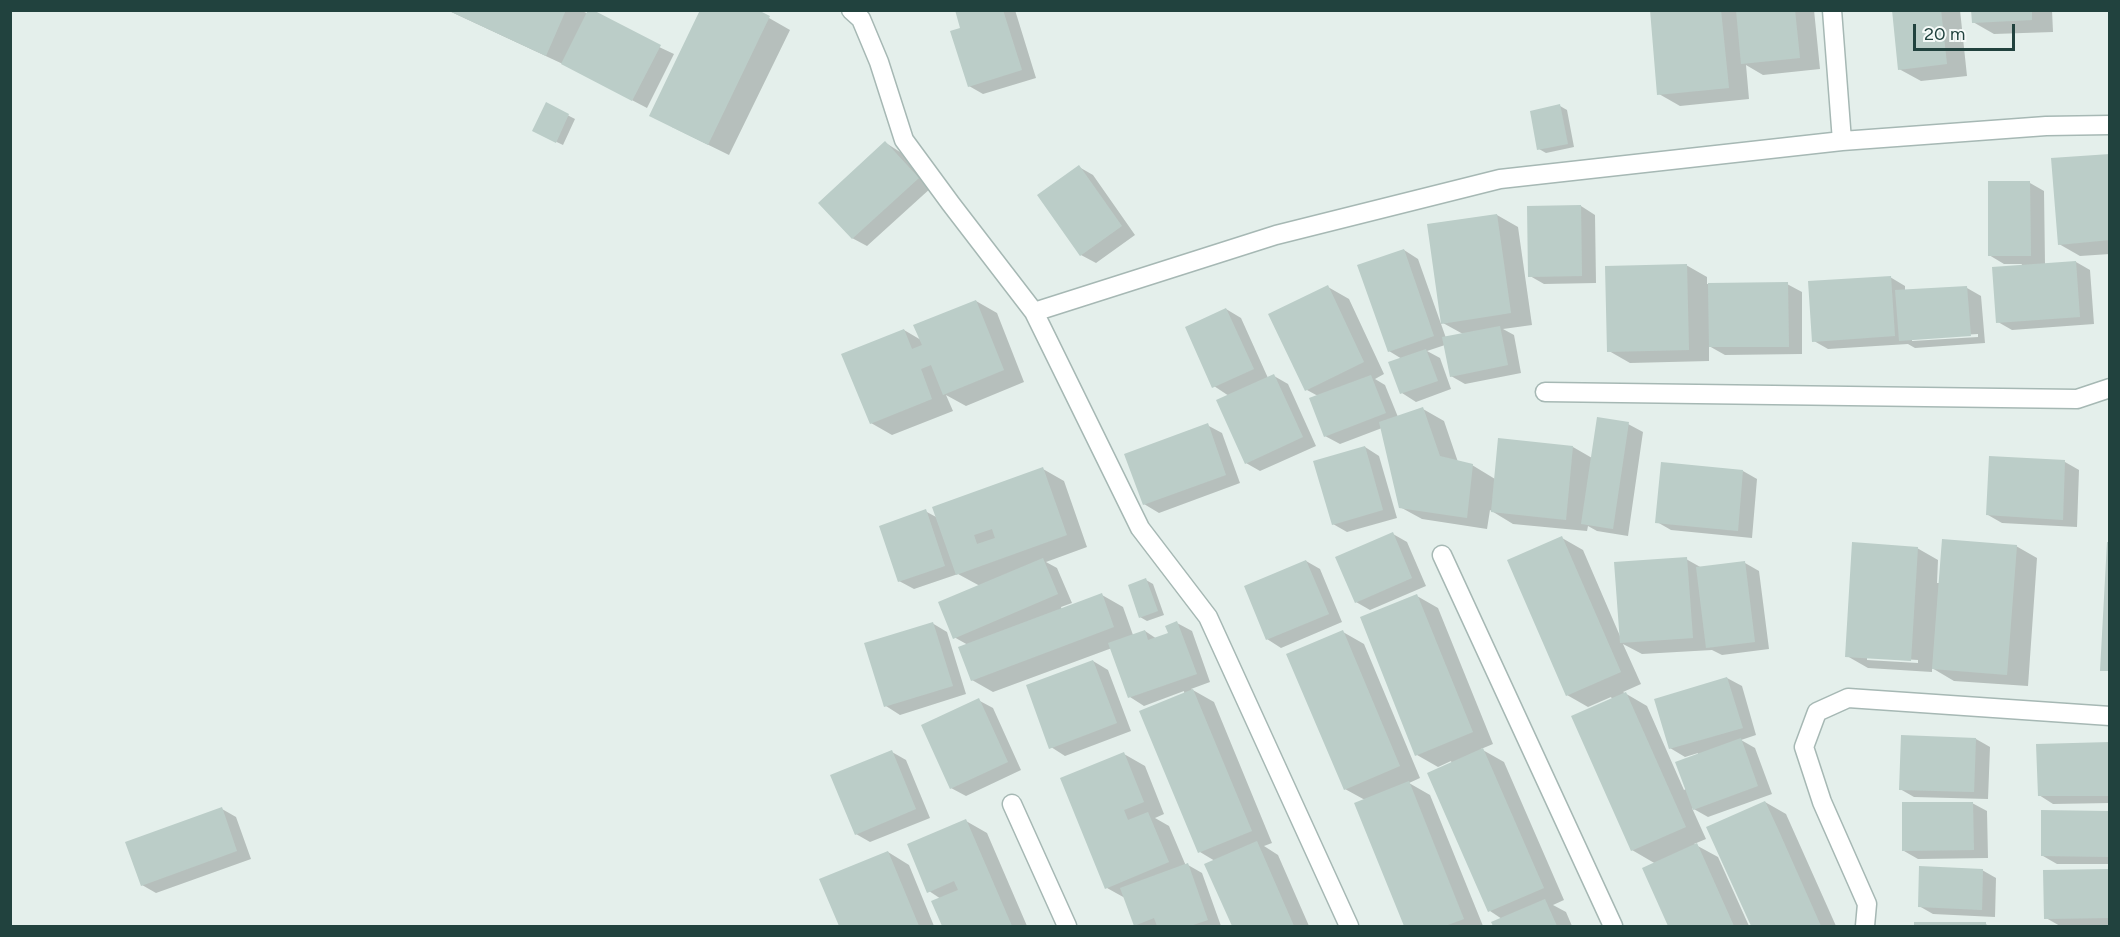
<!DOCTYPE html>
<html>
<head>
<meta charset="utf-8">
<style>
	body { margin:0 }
	#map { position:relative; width:2120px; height:937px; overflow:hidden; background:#e4efeb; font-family:Figtree,sans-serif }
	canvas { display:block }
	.frame { position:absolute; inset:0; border:12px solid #21423e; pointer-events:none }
	.scale { position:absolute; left:1913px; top:24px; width:102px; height:27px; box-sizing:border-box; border:3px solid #21423e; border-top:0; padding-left:8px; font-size:18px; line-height:21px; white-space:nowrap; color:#21423e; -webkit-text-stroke:4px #f5faf8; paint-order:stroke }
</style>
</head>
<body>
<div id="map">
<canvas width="2120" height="937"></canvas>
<div class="frame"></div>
<div class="scale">20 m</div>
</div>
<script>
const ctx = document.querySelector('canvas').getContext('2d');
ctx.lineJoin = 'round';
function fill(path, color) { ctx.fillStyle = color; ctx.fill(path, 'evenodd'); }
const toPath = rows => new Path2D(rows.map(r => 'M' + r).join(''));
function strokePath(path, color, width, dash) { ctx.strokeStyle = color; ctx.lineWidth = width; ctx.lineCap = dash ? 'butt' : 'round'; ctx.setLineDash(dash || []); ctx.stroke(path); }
fill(toPath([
	[447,10,580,10,674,54,647,108,565,65],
	[755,10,790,30,729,155,672,127],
	[956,10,1015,10,1036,78,983,94,969,86,962,29],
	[1651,10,1814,10,1820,69,1763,75,1746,65,1749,99,1680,106,1659,94],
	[1893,10,1960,10,1967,76,1921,81,1899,69],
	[1973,10,2052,10,2053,32,1994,34,1973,22],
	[546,104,575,119,563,145,540,134],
	[1560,106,1567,110,1574,147,1546,153,1539,149],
	[886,143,900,152,932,187,867,246,852,238],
	[2110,155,2110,254,2080,256,2059,244],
	[1079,167,1093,175,1135,235,1096,263,1081,255],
	[2030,183,2044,191,2045,264,2076,262,2090,270,2094,324,2012,330,1998,322,2022,264,2004,264,1989,255],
	[1581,206,1595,215,1596,283,1544,284,1530,276],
	[1497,215,1518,227,1532,325,1503,329,1514,335,1521,373,1465,384,1451,376,1445,345,1427,351,1440,358,1451,389,1416,402,1402,393,1402,359,1389,351,1404,250,1418,259,1446,338,1463,334,1443,323],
	[1686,265,1707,277,1707,284,1787,284,1802,292,1802,354,1725,355,1709,346,1709,361,1630,363,1609,351],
	[1890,277,1905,286,1905,291,1967,288,1981,296,1985,343,1915,348,1908,344,1828,349,1814,341],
	[1978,334,1978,337,1912,341,1912,338],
	[1328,287,1349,299,1384,374,1375,379,1385,385,1398,417,1423,409,1444,421,1458,462,1472,465,1495,479,1573,447,1592,458,1628,424,1643,432,1628,536,1597,531,1588,526,1587,531,1513,524,1490,510,1487,529,1422,519,1400,507,1382,428,1340,444,1325,436,1318,396,1307,390],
	[976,301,997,313,1024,382,966,406,946,395,953,411,892,435,871,423,904,330,921,340],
	[1226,309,1241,318,1268,378,1274,376,1288,384,1316,446,1260,471,1246,463,1229,396,1214,386],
	[1207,425,1222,433,1240,483,1159,513,1144,504],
	[1365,447,1379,456,1397,518,1347,532,1333,524],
	[1991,458,2065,462,2079,470,2077,527,2002,523,1988,515],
	[1043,469,1064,481,1087,547,1046,562,1057,568,1072,603,1061,607,1062,610,1102,595,1123,607,1133,635,1145,631,1157,639,1170,634,1177,623,1192,631,1210,682,1191,689,1214,702,1272,843,1264,846,1278,855,1309,926,1233,926,1206,865,1215,861,1200,852,1184,691,1144,706,1130,697,1112,648,993,692,972,680,968,645,954,637,980,586,958,574,914,589,899,581,925,511,938,518],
	[1743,471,1757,479,1752,538,1671,530,1657,522],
	[1393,534,1407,542,1426,586,1370,610,1356,602],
	[1562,538,1583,550,1620,636,1686,559,1702,568,1745,563,1759,571,1769,649,1722,655,1712,650,1642,654,1623,644,1641,684,1623,692,1647,706,1684,790,1686,789,1698,753,1685,757,1670,748,1727,678,1742,686,1756,735,1741,740,1755,748,1772,794,1708,817,1692,808,1706,839,1694,844,1718,857,1749,926,1670,926,1644,869,1656,864,1632,850,1612,699,1611,697,1588,707,1567,695],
	[2016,546,2037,558,2028,686,1954,681,1932,668,1932,672,1868,668,1847,656,1917,548,1938,560,1937,583,1940,583],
	[1867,657,1918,660,1918,663,1867,660],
	[1306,561,1320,569,1342,622,1281,648,1267,639],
	[1146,580,1153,584,1164,615,1147,621,1140,617],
	[1417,596,1438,608,1493,744,1481,749,1504,762,1564,900,1553,905,1566,912,1572,926,1495,926,1493,923,1502,919,1490,911,1429,774,1452,764,1451,761,1438,767,1417,755],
	[932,623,947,632,966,694,900,715,886,706],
	[1343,632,1364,644,1420,778,1409,783,1430,795,1483,926,1405,926,1356,804,1365,800,1345,789],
	[1093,661,1108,670,1131,731,1065,756,1051,747],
	[978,700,993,708,1021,770,966,796,951,788],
	[1902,737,1976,739,1990,747,1988,799,1914,797,1900,789],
	[2110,744,2110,803,2053,804,2039,795],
	[892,752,906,760,930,818,870,842,856,834],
	[1124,754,1145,766,1164,814,1155,818,1169,826,1186,866,1188,865,1202,873,1221,926,1137,926,1135,925,1125,898,1107,888],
	[1765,802,1786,814,1836,926,1752,926,1708,828],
	[1972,803,1987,811,1988,858,1918,859,1904,851],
	[222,809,236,817,251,859,156,893,142,885],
	[2110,812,2110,864,2057,864,2043,856],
	[966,821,987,833,1027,926,943,926,933,902,941,899,929,891],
	[888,852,909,865,934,926,840,926,821,880],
	[1982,870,1996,878,1995,917,1933,914,1919,906],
	[2110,870,2110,925,2060,926,2046,918],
	[1916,924,1985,924,1990,926,1916,926]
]), '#0003');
fill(toPath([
	[447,10,566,10,546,56],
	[588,10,593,10,661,45,632,101,561,64],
	[700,10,758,10,770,16,708,145,649,116],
	[955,10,1003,10,1022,70,968,87,950,31,960,28],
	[1650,10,1721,10,1729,88,1657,95],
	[1736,10,1795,10,1800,58,1741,64],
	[1892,10,1941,10,1947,64,1898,70],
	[1971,10,2032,10,2032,20,1972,23],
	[546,102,569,114,556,143,532,131],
	[1560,104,1568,144,1537,150,1530,111],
	[885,141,919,178,852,239,818,203],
	[2110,154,2110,240,2058,245,2051,158],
	[1079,165,1122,226,1080,256,1037,195],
	[1988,181,2030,181,2031,256,1988,256],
	[1581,205,1582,276,1528,277,1527,206],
	[1497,214,1511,313,1441,324,1427,224],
	[1404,249,1434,336,1388,352,1357,265],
	[2076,261,2080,317,1996,323,1992,267],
	[1687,264,1689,350,1607,352,1605,266],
	[1891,276,1895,336,1812,342,1808,281],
	[1788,282,1789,347,1709,347,1708,283],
	[1328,285,1364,362,1305,391,1268,314],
	[1967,286,1971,336,1899,341,1895,290],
	[976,300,1004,370,943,395,931,365,921,369,932,399,870,424,841,354,904,329,912,349,922,345,913,325],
	[1226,308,1254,369,1212,388,1185,327],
	[1500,326,1508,365,1450,377,1442,337],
	[1426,349,1438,381,1400,394,1388,362],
	[1274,374,1303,437,1245,464,1216,400],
	[1371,375,1386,413,1324,437,1309,398],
	[1423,407,1440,456,1473,464,1467,518,1399,508,1379,422],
	[1597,417,1629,422,1613,529,1581,524],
	[1208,423,1226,475,1143,505,1124,454],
	[1498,438,1573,446,1566,520,1491,512],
	[1365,446,1383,510,1332,525,1313,461],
	[1989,456,2065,460,2063,520,1986,515],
	[1661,462,1743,470,1738,531,1655,523],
	[1043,467,1067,535,956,575,932,507],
	[992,529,995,538,977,544,974,535],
	[926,509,945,566,898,582,879,526],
	[1393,532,1412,578,1355,603,1335,557],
	[1562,536,1621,672,1566,696,1507,560],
	[1942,539,2017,545,2007,675,1932,669],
	[1852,542,1918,547,1911,661,1845,657],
	[2107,542,2110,542,2110,671,2100,671],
	[1687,557,1693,638,1620,643,1614,562],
	[1043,558,1058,594,953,639,938,602],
	[1306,560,1329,614,1266,640,1244,586],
	[1745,561,1755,642,1706,648,1696,567],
	[1146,578,1158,611,1139,618,1128,585],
	[1102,593,1114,627,971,681,958,647],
	[1417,594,1473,732,1415,756,1360,617],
	[1177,621,1197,674,1128,698,1108,643,1145,630,1148,640,1168,633,1165,626],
	[933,622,953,686,884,707,864,643],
	[1343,630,1400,766,1344,790,1286,654],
	[1093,660,1117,723,1049,749,1026,685],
	[1727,677,1743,728,1669,749,1654,699],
	[1193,689,1252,831,1198,853,1139,711],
	[1626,692,1686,827,1631,851,1571,716],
	[979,698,1008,762,950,789,921,725],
	[1901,735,1976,738,1974,792,1899,790],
	[1741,738,1758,786,1693,810,1675,762],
	[2110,742,2110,796,2038,796,2036,744],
	[1483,748,1544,888,1488,912,1427,773],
	[892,750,916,809,855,835,830,775],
	[1124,752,1144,802,1124,810,1128,820,1148,812,1169,862,1105,889,1060,778],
	[1409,781,1464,919,1445,926,1404,926,1354,803],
	[1765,801,1778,829,1821,926,1751,926,1706,827],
	[1902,802,1973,802,1974,850,1902,851],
	[222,807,237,851,141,886,125,842],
	[2041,810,2110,811,2110,857,2041,856],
	[966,819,1012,926,942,926,931,901,958,890,954,881,927,893,907,844],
	[1257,841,1294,926,1232,926,1204,864],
	[1697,843,1734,926,1668,926,1642,868],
	[888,851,919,926,839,926,819,879],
	[1188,863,1208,920,1190,926,1157,926,1154,918,1134,926,1120,888],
	[1919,866,1983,869,1982,910,1918,907],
	[2110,869,2110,918,2044,919,2043,870],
	[1545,899,1557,926,1493,926,1491,922],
	[1914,922,1986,922,1986,926,1914,926]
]), '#bbcdc8');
const street = toPath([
	[851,10,861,19,879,62,904,140,951,204,1034,312,1140,528,1208,617,1349,926],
	[1832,10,1842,141],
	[1034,312,1276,235,1500,179,1842,141,2046,126,2110,125],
	[1545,392,2077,399,2110,388],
	[1442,555,1613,926],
	[1012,804,1067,926],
	[1865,926,1867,904,1822,802,1804,747,1817,712,1848,698,2110,716]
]);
strokePath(street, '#a6b8b4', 21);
strokePath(street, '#fff', 18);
</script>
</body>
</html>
